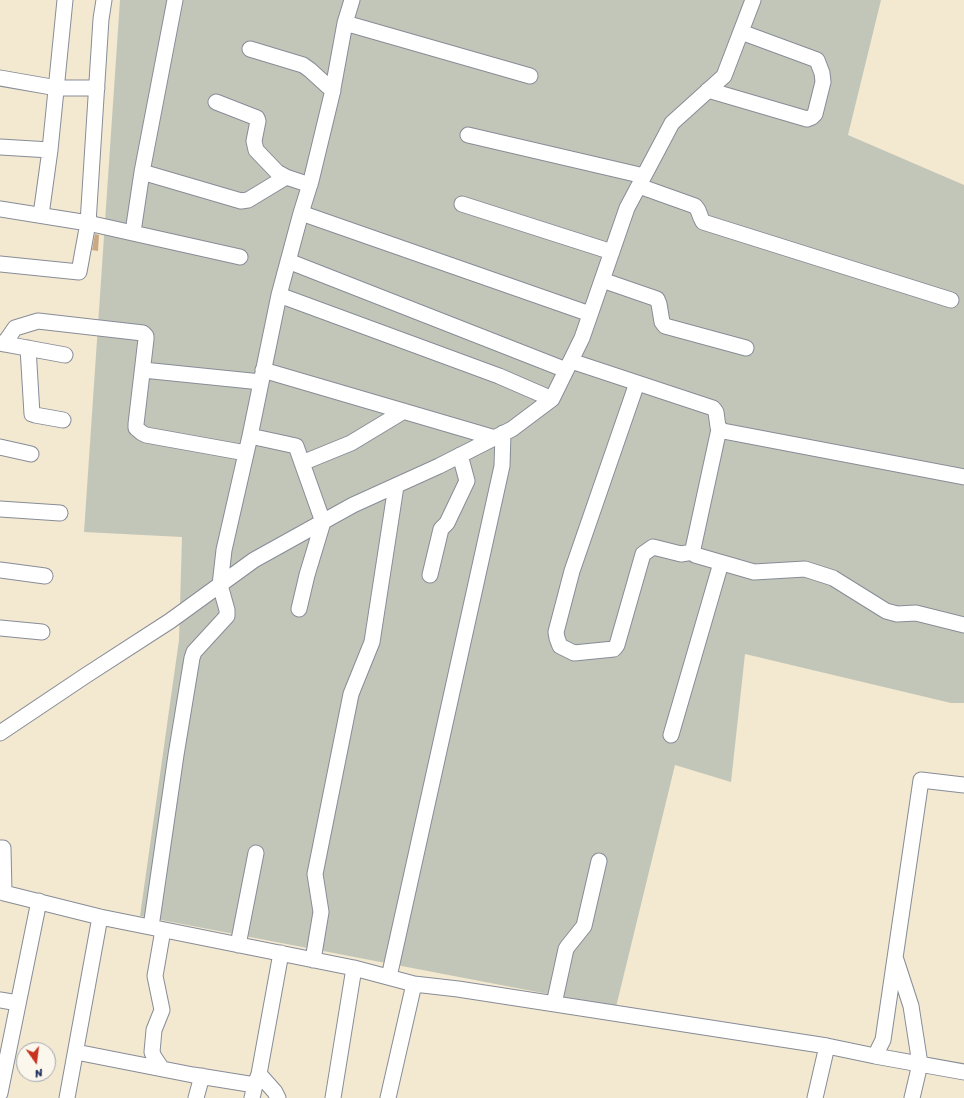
<!DOCTYPE html>
<html>
<head>
<meta charset="utf-8">
<style>
	body { margin:0 }
	#map { position:relative; width:964px; height:1098px; overflow:hidden; background:#f3e8d0; font-family:Sriracha,sans-serif }
	canvas { display:block }
	.north { position:absolute; left:16px; top:1042px; width:40px; height:40px; box-sizing:border-box; background:#fbf7ec; border:1px solid #a1a7b3; border-radius:50%; rotate:166deg; font-size:11px; font-weight:700; line-height:16px; text-align:center; color:#1b2f5e }
	.north::after { content:''; display:block; margin:auto; width:14px; height:18px; background:#c8321e; clip-path:polygon(50% 0,100% 100%,50% 72%,0 100%) }
</style>
</head>
<body>
<div id="map">
<canvas width="964" height="1098"></canvas>
<div class="north">N</div>
</div>
<script>
const ctx = document.querySelector('canvas').getContext('2d');
ctx.lineJoin = 'round';
function fill(path, color) { ctx.fillStyle = color; ctx.fill(path, 'evenodd'); }
const toPath = rows => new Path2D(rows.map(r => 'M' + r).join(''));
function strokePath(path, color, width, dash) { ctx.strokeStyle = color; ctx.lineWidth = width; ctx.lineCap = dash ? 'butt' : 'round'; ctx.setLineDash(dash || []); ctx.stroke(path); }
fill(toPath([
	[120,0,881,0,848,135,964,185,964,703,951,703,745,654,731,782,675,765,616,1007,140,916,179,640,182,537,84,532]
]), '#c2c6b9');
fill(toPath([
	[95,234,99,235,98,251,92,250]
]), '#caa883');
const minor = toPath([
	[345,23,530,76],
	[250,49,303,65,310,70,333,91],
	[0,78,57,88,97,88],
	[708,90,807,119,812,117,815,114,823,82,822,73,817,60,741,32],
	[216,102,257,118,258,121,254,141,256,150,277,172,286,177,310,185],
	[468,135,644,176],
	[0,147,50,150],
	[142,172,241,201,248,200,286,177],
	[639,186,695,206,698,210,701,218,703,222,951,300],
	[462,204,612,252],
	[0,209,88,223,240,257],
	[301,213,590,314],
	[41,215,50,150,65,0],
	[133,232,142,172,175,0],
	[288,261,566,370],
	[0,264,79,272,88,223,101,19,104,0],
	[602,280,657,299,659,304,662,322,665,326,746,348],
	[279,295,499,376,552,399],
	[0,343,65,355],
	[4,344,15,328,38,321,143,333,146,336,146,339,136,424,136,428,142,433,146,435,246,453],
	[28,348,32,414,35,415,63,420],
	[571,361,713,408,716,412,718,427,723,431,964,477],
	[143,370,261,382],
	[263,370,495,438],
	[637,383,572,571,556,632,557,638,560,646,574,653,614,649,617,645,643,554,653,547,681,554,693,552],
	[719,429,693,549,695,555,754,572,805,569,833,578,886,611,897,614,916,613,964,625],
	[250,436,296,446,323,522,307,575,299,609],
	[0,447,31,454],
	[302,463,351,443,404,411],
	[0,509,60,513],
	[0,570,45,576],
	[430,575,441,529,447,523,467,481,460,455],
	[0,628,42,632],
	[0,733,85,676,170,621,254,560,353,505,439,466,512,429,552,399,582,338,627,208,672,123,724,76,753,0],
	[671,735,721,563],
	[0,848,3,848,4,893,100,917,354,968,414,984,458,989,827,1046,875,1056,883,1040,921,780,964,785],
	[151,927,176,755,192,658,194,652,227,616,227,610,220,585,224,550,250,436,279,295,301,213,311,181,332,94,345,23,352,0],
	[238,945,256,853],
	[313,960,321,912,315,874,351,694,372,642,396,486],
	[896,960,911,1006,920,1064,912,1098],
	[389,977,502,466,503,433],
	[0,1000,18,1003],
	[554,1004,566,949,568,946,584,926,599,861],
	[76,1052,193,1075,255,1085],
	[875,1056,964,1072],
	[162,1069,154,1057,152,1052,154,1030,162,1010,155,976,163,930],
	[259,1074,275,1092,278,1098],
	[0,1093,39,901],
	[67,1098,100,917],
	[196,1098,202,1076],
	[252,1098,255,1085,259,1074,281,953],
	[333,1098,354,968],
	[388,1098,414,984],
	[815,1098,827,1046]
]);
strokePath(minor, '#878c97', 17);
strokePath(minor, '#fff', 15);
</script>
</body>
</html>
